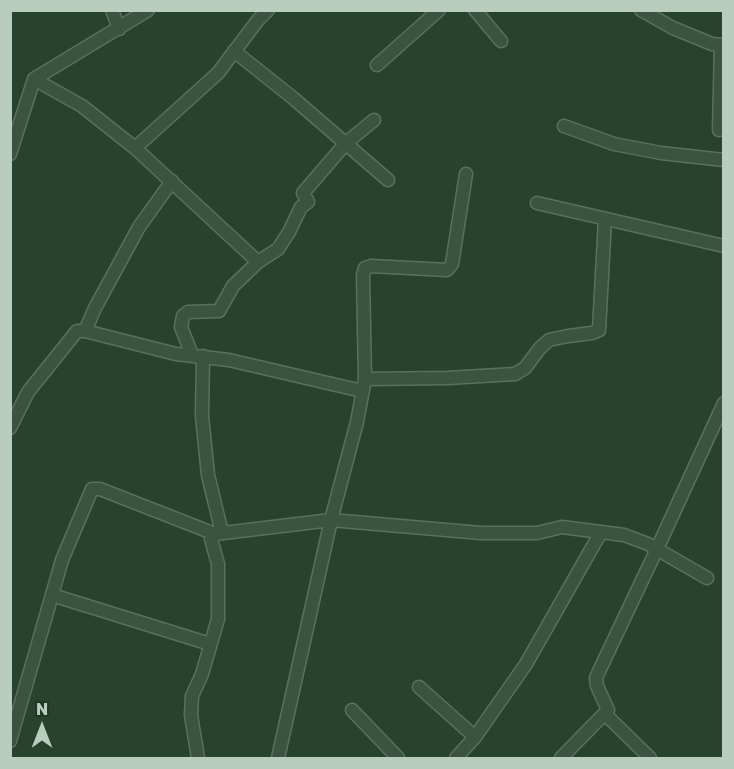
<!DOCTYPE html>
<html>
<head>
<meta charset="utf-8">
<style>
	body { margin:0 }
	#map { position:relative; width:734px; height:769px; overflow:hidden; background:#27432e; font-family:"Golos Text",sans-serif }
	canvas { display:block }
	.frame { position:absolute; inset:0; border:12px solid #b9cdbe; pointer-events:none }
	.north { position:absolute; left:12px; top:697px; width:60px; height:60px; -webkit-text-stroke:4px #203826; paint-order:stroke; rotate:0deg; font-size:16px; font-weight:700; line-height:24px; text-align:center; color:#b9cdbe }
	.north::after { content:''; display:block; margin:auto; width:21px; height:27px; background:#b9cdbe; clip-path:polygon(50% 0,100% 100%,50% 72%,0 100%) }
</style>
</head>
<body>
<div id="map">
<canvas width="734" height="769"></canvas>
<div class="frame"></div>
<div class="north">N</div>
</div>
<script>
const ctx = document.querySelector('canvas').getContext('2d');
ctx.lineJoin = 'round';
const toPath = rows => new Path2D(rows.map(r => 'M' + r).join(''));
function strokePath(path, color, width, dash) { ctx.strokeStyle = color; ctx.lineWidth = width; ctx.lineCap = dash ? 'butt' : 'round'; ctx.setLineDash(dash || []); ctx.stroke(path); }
const minor = toPath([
	[112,10,119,29],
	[475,10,501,41],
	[641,10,673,28,712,44,724,45],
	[234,51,293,98,388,180],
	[377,65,439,10],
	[34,79,82,106,135,148,258,262],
	[564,126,614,144,661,153,724,160],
	[719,130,721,45],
	[135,148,218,73,258,20,268,10],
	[10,154,34,79,148,10],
	[537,203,724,246],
	[85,331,95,308,139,227,172,181],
	[192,355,181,327,183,316,188,312,219,311,233,286,258,262,278,249,289,232,301,207,308,202,303,193,346,143,374,120],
	[203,356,202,416,208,475,222,533],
	[365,379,447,378,515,374,525,368,540,348,549,340,568,336,592,333,599,330,605,219],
	[10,428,28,392,77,331,85,331,176,354,229,360,362,391],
	[52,595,210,644],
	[419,687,475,737],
	[352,710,398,758],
	[605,714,650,758],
	[10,741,62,560,92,489,100,489,215,534,331,520,481,533,537,533,562,527,624,535,648,544,707,578],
	[198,758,191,715,192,696,202,674,218,619,218,564,211,539,215,534],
	[278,758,331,520,357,422,365,379,363,275,365,268,371,266,447,270,452,264,466,174],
	[456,758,475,737,526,664,601,532],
	[561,758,608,710,597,686,596,678,600,669,657,549,724,403]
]);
strokePath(minor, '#5a705f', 15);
strokePath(minor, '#3b5341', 12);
</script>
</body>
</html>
